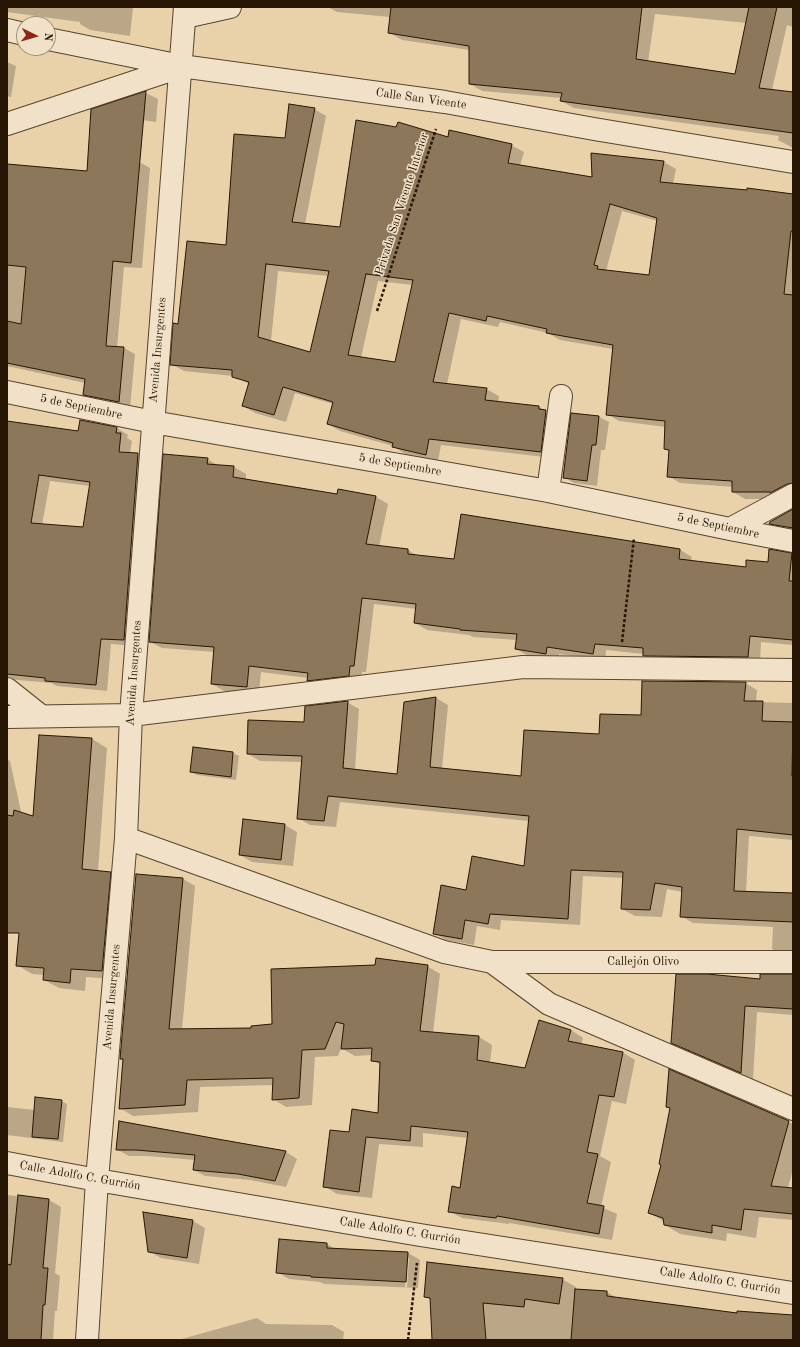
<!DOCTYPE html>
<html>
<head>
<meta charset="utf-8">
<style>
	body { margin:0 }
	#map { position:relative; width:800px; height:1347px; overflow:hidden; background:#e9d1aa; font-family:"Old Standard TT",serif }
	canvas { display:block }
	.frame { position:absolute; inset:0; border:8px solid #271604; pointer-events:none }
	.north { position:absolute; left:16px; top:16px; width:40px; height:40px; box-sizing:border-box; background:#f1e1c8; border:1px solid #a0907a; border-radius:50%; rotate:95deg; font-size:11px; font-weight:700; line-height:16px; text-align:center; color:#271604 }
	.north::after { content:''; display:block; margin:auto; width:14px; height:18px; background:#8f2418; clip-path:polygon(50% 0,100% 100%,50% 72%,0 100%) }
</style>
</head>
<body>
<div id="map">
<canvas width="800" height="1347"></canvas>
<div class="frame"></div>
<div class="north">N</div>
</div>
<script>
const ctx = document.querySelector('canvas').getContext('2d');
ctx.lineJoin = 'round';
function fill(path, color) { ctx.fillStyle = color; ctx.fill(path, 'evenodd'); }
const toPath = rows => new Path2D(rows.map(r => 'M' + r).join(''));
function strokePath(path, color, width, dash) { ctx.strokeStyle = color; ctx.lineWidth = width; ctx.lineCap = dash ? 'butt' : 'round'; ctx.setLineDash(dash || []); ctx.stroke(path); }
function drawText(font, color, halo, rows, align = 'center') {
  ctx.font = font + ' "Old Standard TT",serif'; ctx.lineWidth = 3; ctx.setLineDash([]); ctx.textBaseline = 'middle'; ctx.strokeStyle = halo; ctx.fillStyle = color; for (const [text, x, y, turn = 0] of rows) {
    ctx.save(); ctx.translate(x, y); ctx.rotate((+turn || 0) * Math.PI / 180); ctx.textAlign = isNaN(turn) ? turn : align; if (halo) ctx.strokeText(text, 0, 0); ctx.fillText(text, 0, 0); ctx.restore();
  }
}
fill(toPath([
	[7,7,133,7,130,36,90,30,80,24,80,22,7,12],
	[328,7,793,7,793,27,787,25,772,90,793,93,793,148,778,140,779,136,574,108,561,101,562,98,482,91,470,84,470,50,402,40,390,33,391,17,337,12],
	[655,14,747,23,736,75,648,62],
	[7,62,16,66,11,97,7,96],
	[146,93,158,99,156,122,108,115],
	[314,109,326,116,305,224,341,228,449,138,511,145,524,152,520,166,593,178,664,162,676,169,673,184,793,195,793,494,782,499,745,499,733,492,733,487,680,483,668,476,670,452,665,449,666,427,619,421,607,414,613,349,560,340,548,333,500,322,498,327,461,319,447,384,486,389,499,396,498,403,539,407,558,418,553,458,441,445,438,461,405,454,393,446,340,431,328,424,333,404,295,393,286,422,255,413,243,406,249,384,233,376,184,371,171,364,179,325,226,246,286,139],
	[622,211,658,221,650,276,606,271],
	[278,271,329,276,311,353,271,341],
	[378,281,413,285,396,363,361,358],
	[139,162,150,168,142,268,124,267,117,348,124,348,135,354,130,408,95,401,84,394,85,383,7,366,7,166,88,172],
	[572,414,599,417,609,422,605,450,601,450,597,486,574,483,564,477],
	[7,422,78,432,117,428,128,435,127,438,132,441,130,453,138,454,149,460,135,646,111,644,107,691,57,686,51,683,7,679],
	[50,481,90,486,84,528,42,525],
	[207,459,219,466,234,467,246,474,246,480,338,495,376,497,388,504,379,547,408,550,418,556,455,560,680,550,692,557,691,561,747,568,769,563,791,554,793,555,793,645,761,642,760,663,656,662,644,655,644,654,606,650,605,661,559,654,558,660,528,656,516,649,517,640,473,637,469,635,427,630,415,623,417,609,374,604,366,672,362,672,361,682,320,687,308,680,308,678,261,672,259,693,224,691,212,684,215,652,162,648,150,642],
	[793,510,793,532,783,530,770,523],
	[745,683,757,690,756,702,793,703,793,840,749,836,746,892,793,894,793,956,784,956,772,949,773,927,693,923,681,916,683,892,667,889,662,917,635,916,622,909,624,878,583,876,580,925,501,920,500,930,477,926,474,945,446,940,434,933,467,891,525,867,529,821,340,802,336,827,310,825,298,818,302,762,260,761,248,754,347,702,359,709,355,770,398,775,404,703,436,698,448,705,442,769,522,777,600,735,642,716],
	[40,736,92,739,107,748,98,871,110,873,125,881,117,979,86,977,85,991,59,988,44,980,45,975,32,974,17,965,23,905,7,903,7,759,10,761,30,853],
	[194,748,233,753,239,756,236,780,197,775,191,772],
	[285,825,297,832,293,866,252,862,240,855],
	[183,879,195,886,182,1030,252,1029,273,1025,427,966,440,974,433,1033,479,1037,492,1045,490,1063,526,1069,571,1030,583,1038,581,1045,622,1052,635,1060,626,1104,612,1101,600,1156,611,1162,601,1207,617,1214,612,1240,509,1223,509,1224,462,1218,449,1211,461,1189,468,1138,423,1133,423,1147,379,1144,372,1198,337,1194,324,1186,350,1133,379,1114,381,1065,372,1060,372,1055,355,1056,341,1048,338,1056,315,1057,312,1105,286,1107,273,1099,274,1085,200,1087,198,1112,133,1116,120,1108,124,1061,121,1059],
	[793,975,793,1015,757,1012,753,1079,684,1049,672,1042,761,980],
	[61,1101,67,1104,63,1142,7,1135,7,1107,35,1110],
	[667,1106,788,1122,793,1124,793,1169,788,1188,793,1189,793,1220,759,1217,756,1238,727,1233,726,1241,680,1234,665,1225,665,1222,649,1213,662,1165,671,1108],
	[119,1122,286,1152,297,1159,286,1187,250,1180,205,1176,194,1170,195,1160,147,1156,129,1156,118,1150],
	[7,1195,49,1200,61,1207,55,1273,60,1276,57,1311,55,1311,53,1340,7,1340],
	[144,1213,193,1221,205,1228,199,1264,161,1258,149,1251],
	[327,1244,337,1250,408,1253,420,1260,418,1288,324,1284,320,1282,289,1279,277,1272],
	[407,1258,409,1258,407,1287,405,1287],
	[562,1279,576,1287,576,1290,607,1292,618,1299,738,1314,793,1318,793,1340,433,1340,431,1300,425,1296],
	[257,1318,266,1324,332,1325,344,1332,343,1340,178,1340]
]), '#0003');
const building = toPath([
	[391,7,642,7,636,59,735,74,749,7,777,7,759,88,793,92,793,133,560,101,562,93,469,84,469,46,388,33,391,7],
	[146,91,131,263,113,261,106,346,124,347,119,402,83,395,85,379,7,363,7,321,21,324,26,267,7,265,7,164,87,171,91,109,146,91],
	[289,104,315,108,292,222,340,227,356,120,396,127,398,122,448,137,449,130,512,144,508,163,592,177,591,153,664,161,660,182,747,190,747,188,793,194,793,231,791,231,784,294,793,295,793,483,787,484,770,493,770,492,732,492,732,481,667,477,669,450,664,449,665,421,606,415,613,345,546,333,547,329,487,316,486,321,449,313,433,382,487,388,485,400,539,406,539,409,546,410,541,452,429,439,426,455,392,447,393,443,327,424,333,402,283,387,274,415,242,406,249,382,232,377,232,370,170,365,173,323,178,324,187,241,226,245,234,134,285,138,289,104],
	[610,204,657,218,649,275,597,269,598,266,594,265,610,204],
	[266,264,329,271,310,352,258,337,266,264],
	[366,274,413,280,395,362,348,355,366,274],
	[571,413,599,416,596,445,592,445,587,481,563,478,571,413],
	[80,420,117,427,116,433,121,433,119,452,138,453,124,640,101,639,96,685,45,681,45,678,7,674,7,421,78,431,80,420],
	[39,475,90,482,83,527,31,523,39,475],
	[163,454,208,458,207,464,234,466,233,477,337,494,338,489,376,496,366,544,408,549,408,554,454,559,461,514,680,549,679,559,746,567,746,560,768,562,769,549,792,553,789,581,793,581,793,640,750,636,748,657,643,656,643,648,595,644,593,654,547,647,546,654,515,649,517,634,460,630,460,629,414,623,416,604,362,598,354,666,350,666,349,676,307,681,308,673,249,666,247,687,211,684,214,647,149,642,163,454],
	[793,509,793,528,769,524,770,522,793,509],
	[642,681,746,682,744,701,763,701,762,721,793,722,792,776,793,776,793,835,737,829,734,891,793,893,793,922,680,917,682,887,655,883,650,910,621,909,623,872,571,870,568,919,490,914,488,924,465,920,462,939,433,934,441,885,466,890,472,856,524,866,529,816,328,796,324,821,297,819,302,756,247,754,248,720,304,722,305,706,348,701,343,768,397,774,404,702,436,697,430,767,521,776,524,730,599,734,600,714,641,715,642,681],
	[39,735,92,738,82,869,111,872,102,971,71,969,70,983,43,980,44,968,16,966,19,933,7,933,7,815,13,816,14,810,33,816,39,735],
	[193,747,233,752,231,777,190,772,193,747],
	[243,819,285,824,281,860,239,855,243,819],
	[136,874,183,878,169,1029,251,1028,251,1026,272,1024,271,969,375,965,376,958,428,965,420,1031,479,1036,477,1060,525,1068,539,1020,571,1030,568,1041,623,1052,614,1097,599,1095,587,1152,598,1154,587,1203,604,1206,599,1234,497,1216,496,1218,448,1212,452,1186,460,1188,468,1132,411,1126,410,1141,366,1137,359,1192,323,1187,330,1130,349,1132,352,1109,378,1113,380,1062,371,1061,372,1048,341,1049,344,1024,336,1022,325,1049,302,1050,299,1098,272,1100,273,1078,187,1080,185,1105,119,1109,123,1059,120,1059,136,874],
	[676,974,707,974,760,979,760,974,793,974,793,1009,745,1006,741,1073,671,1043,676,974],
	[669,1069,789,1121,771,1186,793,1188,793,1214,744,1209,741,1230,712,1225,712,1233,664,1225,663,1218,648,1213,661,1165,659,1164,670,1108,666,1107,669,1069],
	[35,1097,62,1100,58,1139,32,1137,35,1097],
	[119,1121,223,1140,286,1151,275,1181,238,1174,193,1170,195,1155,136,1150,116,1150,119,1121],
	[18,1195,49,1199,43,1268,48,1268,45,1305,43,1305,41,1340,7,1340,7,1264,11,1265,18,1195],
	[143,1212,193,1220,187,1258,148,1252,143,1212],
	[279,1239,327,1243,327,1248,408,1252,406,1282,311,1277,311,1276,276,1273,279,1239],
	[427,1262,563,1278,559,1304,525,1299,524,1307,483,1303,486,1340,432,1340,430,1298,424,1297,427,1262],
	[575,1289,607,1291,607,1296,737,1313,737,1311,793,1315,793,1340,571,1340,575,1289]
]);
fill(building, '#8c775a');
strokePath(building, '#271604', 1);
const minor = toPath([
	[185,17,230,7],
	[7,30,24,34],
	[48,39,181,66,445,102,594,129,793,162],
	[7,124,180,67],
	[7,392,153,422,548,491,730,529,793,541],
	[548,491,561,396],
	[730,529,793,495],
	[7,689,41,716],
	[7,717,131,715,523,667,793,670],
	[126,838,444,952,492,962,549,1004,793,1109],
	[492,962,793,962],
	[7,1163,97,1180,420,1235,793,1293],
	[87,1340,97,1180,126,838,131,715,185,7]
]);
strokePath(minor, '#58452e', 24);
strokePath(toPath([
	[377,311,436,129],
	[622,642,634,538],
	[408,1340,417,1263]
]), '#271604', 2.5, [3, 2]);
strokePath(minor, '#f1e1c8', 22);
drawText('12px', '#271604', '#f1e1c8', [
	["Calle San Vicente",421,99,8],
	["Privada San Vicente Interior",402,204,-72],
	["Avenida Insurgentes",158,350,-85],
	["5 de Septiembre",81,407,12],
	["5 de Septiembre",400,465,10],
	["5 de Septiembre",718,526,12],
	["Avenida Insurgentes",134,673,-86],
	["Callejón Olivo",643,962],
	["Avenida Insurgentes",112,997,-85],
	["Calle Adolfo C. Gurrión",80,1176,10],
	["Calle Adolfo C. Gurrión",400,1231,9],
	["Calle Adolfo C. Gurrión",720,1281,9]
]);
</script>
</body>
</html>
